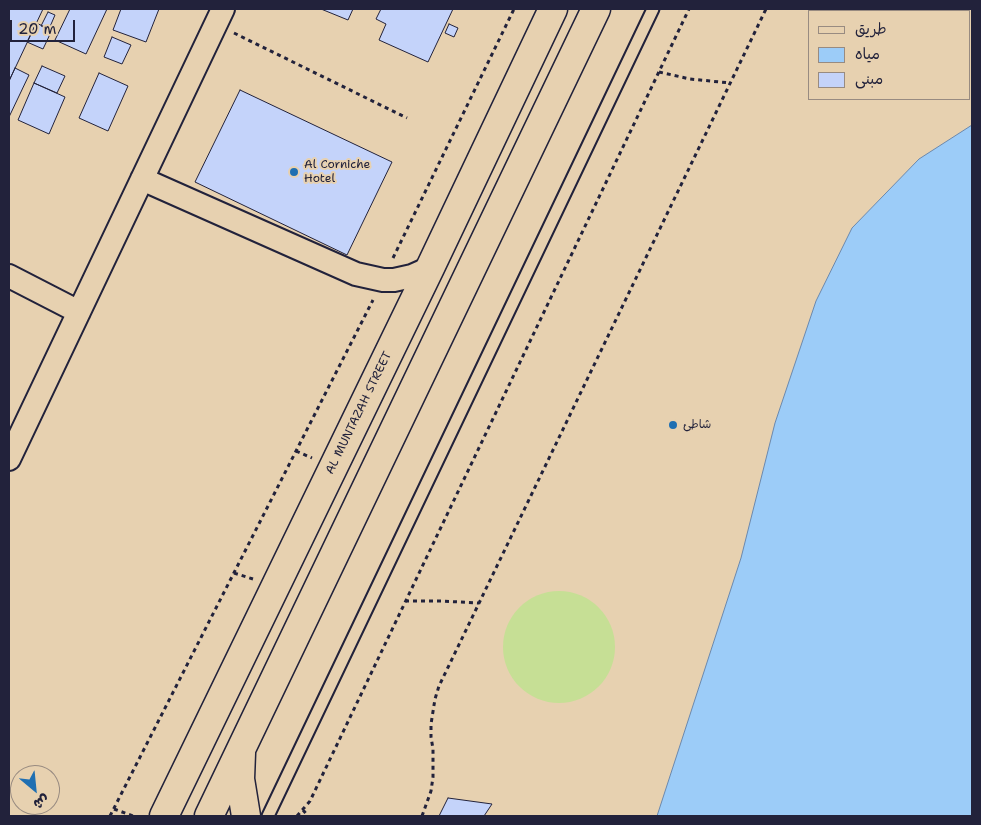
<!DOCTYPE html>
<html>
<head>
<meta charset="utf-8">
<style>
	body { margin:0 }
	#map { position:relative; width:981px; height:825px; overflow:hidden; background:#e7d1b0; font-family:"Shantell Sans","Playpen Sans Arabic",sans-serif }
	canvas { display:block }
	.frame { position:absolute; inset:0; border:10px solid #22223b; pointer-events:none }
	.legend { position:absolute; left:808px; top:10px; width:162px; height:90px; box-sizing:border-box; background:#e7d1b0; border:1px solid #988b81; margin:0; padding:6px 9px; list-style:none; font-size:15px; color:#22223b }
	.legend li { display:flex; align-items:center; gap:10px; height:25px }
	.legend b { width:25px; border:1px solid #988b81 }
	.north { position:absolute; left:10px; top:765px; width:50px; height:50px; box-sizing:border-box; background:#e7d1b0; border:1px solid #988b81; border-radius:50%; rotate:152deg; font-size:14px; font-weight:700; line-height:20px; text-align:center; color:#22223b }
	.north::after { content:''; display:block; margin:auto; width:18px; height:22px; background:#1f6fb2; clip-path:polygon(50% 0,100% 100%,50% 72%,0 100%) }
	.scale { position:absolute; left:10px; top:20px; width:65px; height:22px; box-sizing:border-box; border:2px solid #22223b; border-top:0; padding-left:6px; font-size:15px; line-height:18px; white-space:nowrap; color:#22223b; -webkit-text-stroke:4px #e7d1b0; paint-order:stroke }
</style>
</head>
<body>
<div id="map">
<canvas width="981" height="825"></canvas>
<div class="frame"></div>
<ul class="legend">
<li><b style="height:6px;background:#e7d1b0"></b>طريق</li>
<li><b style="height:14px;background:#9cccf8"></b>مياه</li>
<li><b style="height:14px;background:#c4d3fa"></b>مبنى</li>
</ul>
<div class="north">ش</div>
<div class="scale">20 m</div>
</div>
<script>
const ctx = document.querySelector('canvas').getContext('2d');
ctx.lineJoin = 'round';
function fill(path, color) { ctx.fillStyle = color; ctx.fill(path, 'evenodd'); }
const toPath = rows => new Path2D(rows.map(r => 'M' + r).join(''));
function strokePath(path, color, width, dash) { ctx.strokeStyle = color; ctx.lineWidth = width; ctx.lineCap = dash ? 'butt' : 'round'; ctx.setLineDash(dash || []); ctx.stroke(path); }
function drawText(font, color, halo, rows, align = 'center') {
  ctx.font = font + ' "Shantell Sans","Playpen Sans Arabic",sans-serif'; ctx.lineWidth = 4; ctx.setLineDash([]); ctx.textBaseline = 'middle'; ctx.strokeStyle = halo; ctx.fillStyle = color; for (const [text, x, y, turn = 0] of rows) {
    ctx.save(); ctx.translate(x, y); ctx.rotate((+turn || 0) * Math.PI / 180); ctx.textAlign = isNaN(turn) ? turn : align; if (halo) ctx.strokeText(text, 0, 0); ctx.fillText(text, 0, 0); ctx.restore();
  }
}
fill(toPath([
	'503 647a56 56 0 1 1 112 0a56 56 0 1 1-112 0Z'
]), '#c6df95');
const water = toPath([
	[972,125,972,816,657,816,741,558,775,423,816,301,852,228,919,159,972,125]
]);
fill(water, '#9cccf8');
strokePath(water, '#6b88ac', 1);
const building = toPath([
	[9,9,43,9,9,81,9,9],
	[70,9,107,9,86,54,55,40,70,9],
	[121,9,159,9,146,42,113,30,121,9],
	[321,9,353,9,348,20,321,9],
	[381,9,453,9,428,62,379,40,386,24,376,19,381,9],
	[48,12,55,15,49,29,41,26,48,12],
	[36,23,52,30,43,49,27,42,36,23],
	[449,24,458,28,454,37,445,33,449,24],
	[112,37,131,45,122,64,104,57,112,37],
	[42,66,65,76,57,93,34,83,42,66],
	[15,68,29,75,9,117,9,81,15,68],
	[99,73,128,86,108,131,79,118,99,73],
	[34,83,65,97,49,134,18,120,34,83],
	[240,90,392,162,347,255,195,182,240,90],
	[448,798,492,804,484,816,439,816,448,798]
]);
fill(building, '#c4d3fa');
strokePath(building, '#22223b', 1);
const lane = toPath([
	[268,816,653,9]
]);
const street = toPath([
	[142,179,356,274,383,280,394,280,412,276,430,268],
	[9,276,79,312],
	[9,459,223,9]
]);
const secondary = toPath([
	[241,753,240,779,246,816],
	[164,816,430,268,553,9],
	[209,816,596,9]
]);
strokePath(lane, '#22223b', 15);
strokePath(street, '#22223b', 26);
strokePath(secondary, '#22223b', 31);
strokePath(toPath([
	[234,33,407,118],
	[659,72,690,79,730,83],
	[393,258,514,9],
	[296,451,312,458],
	[234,573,253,579],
	[405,601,441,601,479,603],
	[114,809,133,816],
	[303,810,308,816],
	[110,816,373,300],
	[297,816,310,801,689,9],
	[422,816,431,791,433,777,433,749,431,737,431,724,435,699,439,686,766,9]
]), '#22223b', 3, [4, 4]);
strokePath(lane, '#e7d1b0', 11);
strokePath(street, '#e7d1b0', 22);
strokePath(secondary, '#e7d1b0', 28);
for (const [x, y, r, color] of [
	[294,172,5,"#1f6fb2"],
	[673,425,5,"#1f6fb2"]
]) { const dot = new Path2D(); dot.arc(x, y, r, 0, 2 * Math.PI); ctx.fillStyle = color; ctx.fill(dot); strokePath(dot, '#e7d1b0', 2); }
drawText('12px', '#22223b', '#e7d1b0', [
	["Al Corniche",304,165],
	["Hotel",304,179],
	["شاطئ",683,425]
], 'left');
drawText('12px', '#22223b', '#e7d1b0', [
	["AL MUNTAZAH STREET",359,413,-64]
]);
</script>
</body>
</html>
